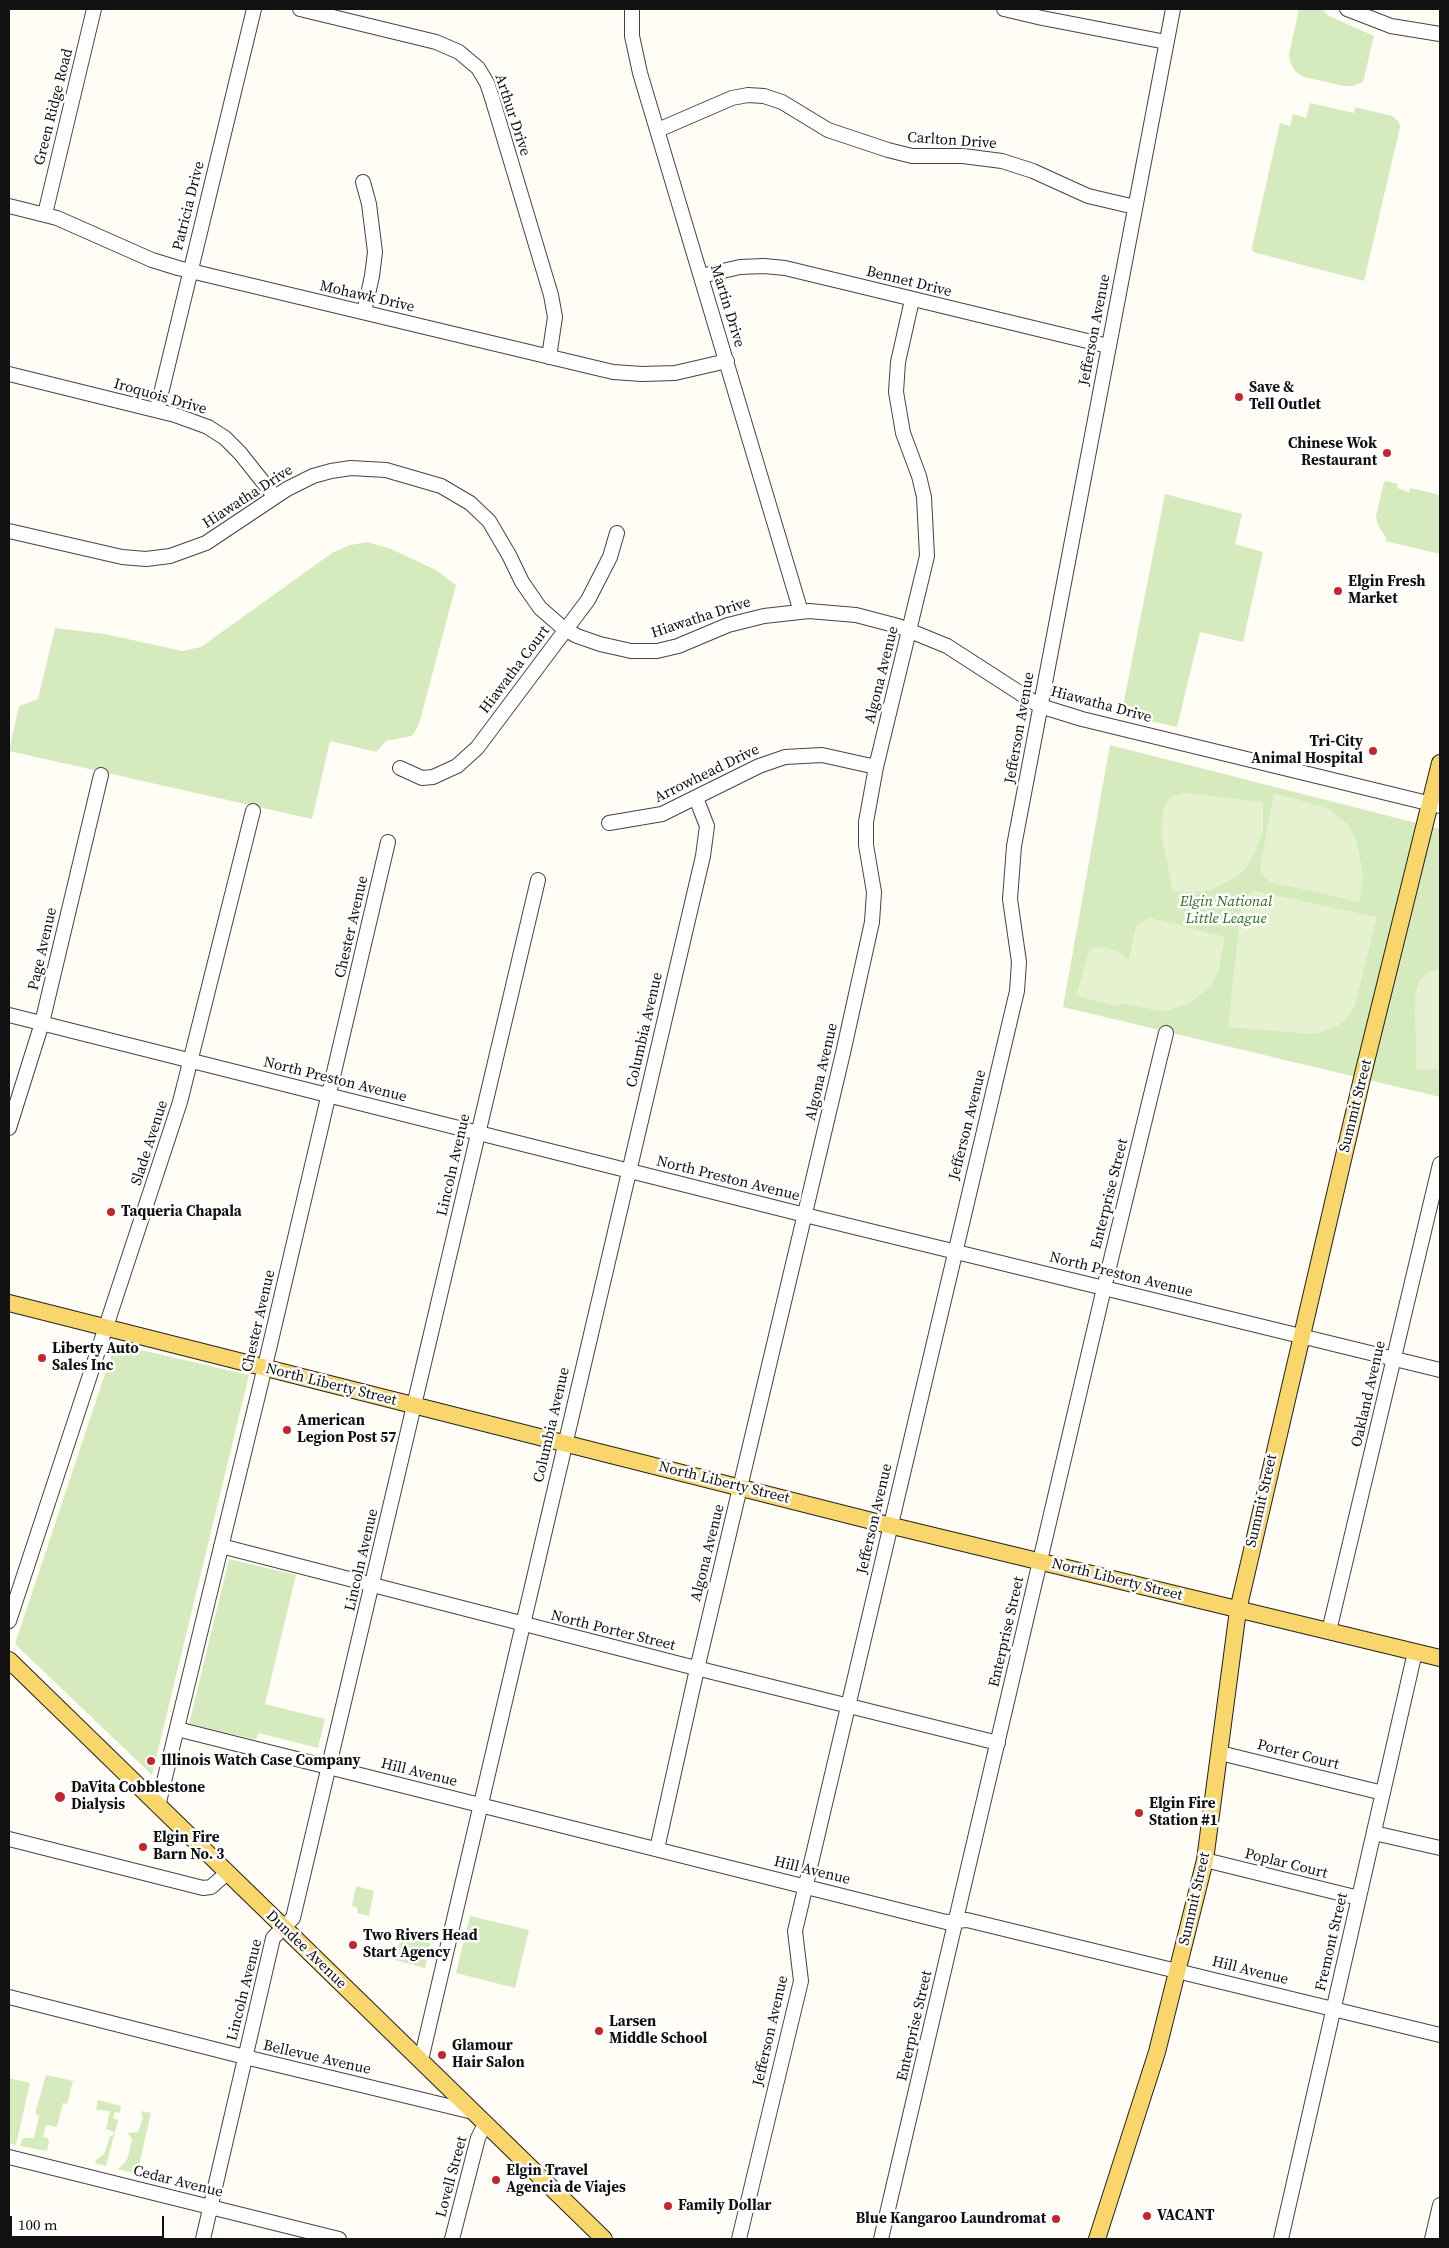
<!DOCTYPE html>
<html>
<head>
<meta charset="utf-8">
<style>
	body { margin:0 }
	#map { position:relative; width:1449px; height:2248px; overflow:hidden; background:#fffdf5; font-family:"Source Serif 4",serif }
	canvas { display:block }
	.frame { position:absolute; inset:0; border:10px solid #111; pointer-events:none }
	.scale { position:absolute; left:10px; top:2216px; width:154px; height:22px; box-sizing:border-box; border:2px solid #111; border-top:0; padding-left:6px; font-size:15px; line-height:18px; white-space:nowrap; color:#111; -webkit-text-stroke:4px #fff; paint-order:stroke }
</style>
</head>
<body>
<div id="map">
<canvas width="1449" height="2248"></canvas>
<div class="frame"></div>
<div class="scale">100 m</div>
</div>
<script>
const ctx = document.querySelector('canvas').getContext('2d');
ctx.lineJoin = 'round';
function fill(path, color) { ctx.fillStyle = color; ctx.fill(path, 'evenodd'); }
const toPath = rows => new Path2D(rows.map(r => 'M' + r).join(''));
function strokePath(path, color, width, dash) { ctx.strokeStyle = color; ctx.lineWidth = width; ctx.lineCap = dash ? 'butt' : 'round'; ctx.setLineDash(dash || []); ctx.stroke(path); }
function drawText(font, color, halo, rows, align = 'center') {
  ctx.font = font + ' "Source Serif 4",serif'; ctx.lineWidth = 5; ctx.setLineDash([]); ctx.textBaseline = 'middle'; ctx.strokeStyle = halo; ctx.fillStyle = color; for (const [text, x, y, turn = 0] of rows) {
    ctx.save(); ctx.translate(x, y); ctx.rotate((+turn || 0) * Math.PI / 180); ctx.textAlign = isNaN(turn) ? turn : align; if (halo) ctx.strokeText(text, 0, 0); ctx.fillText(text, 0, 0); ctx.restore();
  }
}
fill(toPath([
	[1299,9,1322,9,1329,16,1374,36,1363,82,1353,86,1344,86,1304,77,1295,71,1290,62,1289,54],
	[1310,103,1354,113,1355,107,1392,116,1399,122,1400,127,1364,281,1253,252,1252,247,1280,123,1290,126,1293,114,1306,118],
	[1387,481,1398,484,1397,488,1409,492,1410,488,1440,495,1440,554,1385,541,1386,538,1377,523,1376,516,1384,482],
	[1165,494,1242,514,1235,544,1263,552,1243,642,1200,632,1177,727,1132,717,1130,713,1122,711],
	[367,542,391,549,436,570,456,585,419,724,412,736,386,741,376,752,330,741,312,819,9,751,19,706,38,699,55,628,105,634,182,651,201,647,332,553,350,545],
	[1110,745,1440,829,1440,1097,1063,1007],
	[115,1344,249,1375,152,1775,15,1644],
	[229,1559,296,1575,265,1704,325,1719,318,1748,258,1733,256,1740,189,1724],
	[356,1886,374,1891,369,1916,357,1913,358,1908,352,1906],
	[470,1916,529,1930,515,1988,456,1973],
	[403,1929,432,1936,425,1968,395,1960],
	[46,2075,73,2081,67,2104,63,2103,57,2127,46,2125,43,2137,48,2138,49,2141,47,2151,20,2146,23,2138,34,2138,39,2116,36,2114,36,2110],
	[9,2078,30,2083,16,2145,9,2143],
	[98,2100,121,2106,120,2113,115,2112,113,2118,118,2120,106,2166,95,2163,96,2160,104,2154,110,2136,112,2136,114,2132,106,2129,110,2111,96,2110],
	[142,2111,151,2113,137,2174,118,2169,127,2160,132,2140,128,2133,138,2132,143,2117,141,2116]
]), '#d5ebbd');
fill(toPath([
	[1184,793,1263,802,1263,831,1253,856,1245,869,1236,877,1211,890,1196,892,1173,892,1161,832,1163,812,1166,802,1171,797],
	[1274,793,1329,809,1347,824,1356,839,1361,863,1363,878,1360,902,1270,882,1265,878,1260,868],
	[1254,891,1377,917,1355,1005,1347,1018,1338,1026,1319,1033,1312,1034,1228,1027,1242,899],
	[1150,918,1225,937,1218,972,1211,985,1192,1002,1167,1011,1158,1011,1124,1003,1115,1006,1076,996,1089,951,1096,947,1106,948,1119,952,1129,960,1135,930,1138,924],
	[1440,969,1440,1069,1416,1069,1415,994,1419,981,1429,971]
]), '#e6f2cf');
const minor = toPath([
	[300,9,436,42,459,52,478,68,487,83,492,98,551,295,555,317,549,357],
	[632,9,632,36,640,73,801,612],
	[1004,9,1042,18,1166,42],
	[1347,9,1391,26,1440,34],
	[658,130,732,98,748,95,764,96,782,102,828,130,888,150,912,156,963,156,1002,161,1033,171,1088,196,1135,207],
	[363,182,369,204,375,252,372,276,364,312],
	[9,206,57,218,152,260,178,268,613,372,642,374,675,373,727,361],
	[45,214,94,9],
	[701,276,740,267,764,266,785,268,1108,346],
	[9,374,175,415,208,427,225,438,240,453,275,497],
	[157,410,254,9],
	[9,531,122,557,146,559,170,556,206,543,287,489,313,476,331,471,351,468,386,470,441,486,470,503,489,521,509,555,522,582,540,608,563,628,577,636,600,644,631,651,657,651,678,646,728,625,764,616,809,611,856,615,898,626,947,646,1040,706,1082,719,1440,806],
	[400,768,422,778,433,777,457,766,477,748,588,600,610,557,617,533],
	[609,823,662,814,759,766,785,757,822,755,876,767],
	[9,1015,817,1218,1440,1370],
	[9,1128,42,1023,101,775],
	[221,1546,684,1665,998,1743],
	[9,1621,180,1102,253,811],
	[1329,1631,1440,1164],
	[177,1729,946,1922,967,1920,1440,2035],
	[1220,1753,1383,1793],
	[158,1806,261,1383,388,842],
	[1374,1833,1440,1848],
	[9,1839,203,1888,211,1887,227,1873],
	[657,1849,697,1669,843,1053,872,922,874,892,866,845,866,822,876,767,927,556,924,497,919,476,903,433,896,392,898,362,912,300],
	[1205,1860,1359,1898],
	[9,1997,245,2057,473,2112],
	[421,2060,703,856,707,826,696,798],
	[9,2157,339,2239],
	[203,2239,273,1938,293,1918,538,880],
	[452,2239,478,2138,485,2124],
	[739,2239,801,1981,795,1931,1017,991,1019,962,1010,899,1014,846,1173,9],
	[881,2239,1104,1288,1166,1033],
	[1281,2239,1415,1652],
	[1432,2239,1440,2205]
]);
const major = toPath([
	[9,1303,876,1522,1440,1658],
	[9,1660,604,2239],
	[1097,2239,1157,2052,1205,1860,1238,1610,1363,1074,1440,763]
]);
strokePath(minor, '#444', 16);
strokePath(major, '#222', 18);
strokePath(minor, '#fff', 14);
strokePath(major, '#f9d66b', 16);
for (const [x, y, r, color] of [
	[1239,397,5,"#c4262e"],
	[1387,453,5,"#c4262e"],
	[1338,591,5,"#c4262e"],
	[1373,751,5,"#c4262e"],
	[111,1212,5,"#c4262e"],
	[42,1358,5,"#c4262e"],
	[287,1430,5,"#c4262e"],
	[151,1761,5,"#c4262e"],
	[60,1797,6,"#c4262e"],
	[1139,1813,5,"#c4262e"],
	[143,1847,5,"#c4262e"],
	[353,1945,5,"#c4262e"],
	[599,2031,5,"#c4262e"],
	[442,2055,5,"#c4262e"],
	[496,2180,5,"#c4262e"],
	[668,2206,5,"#c4262e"],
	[1147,2216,5,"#c4262e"],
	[1056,2219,5,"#c4262e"]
]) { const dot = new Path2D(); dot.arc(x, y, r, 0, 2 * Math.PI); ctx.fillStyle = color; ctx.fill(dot); strokePath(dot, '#fff', 2); }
drawText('15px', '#111', '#fff', [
	["Green Ridge Road",54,107,-76],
	["Arthur Drive",512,115,72],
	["Carlton Drive",952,141,4],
	["Patricia Drive",189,206,-76],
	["Bennet Drive",909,282,14],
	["Mohawk Drive",367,297,13],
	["Martin Drive",727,306,73],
	["Jefferson Avenue",1095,330,-79],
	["Iroquois Drive",160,397,16],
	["Hiawatha Drive",248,497,-33],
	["Hiawatha Drive",701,618,-18],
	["Hiawatha Court",515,670,-53],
	["Algona Avenue",882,675,-76],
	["Hiawatha Drive",1101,705,15],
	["Jefferson Avenue",1020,728,-80],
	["Arrowhead Drive",707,774,-26],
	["Chester Avenue",352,927,-77],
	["Page Avenue",43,949,-77],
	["Columbia Avenue",645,1030,-77],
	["Algona Avenue",822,1072,-77],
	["North Preston Avenue",335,1080,14],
	["Summit Street",1356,1106,-76],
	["Jefferson Avenue",968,1125,-76],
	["Slade Avenue",150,1143,-72],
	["Lincoln Avenue",454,1165,-77],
	["North Preston Avenue",728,1179,14],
	["Enterprise Street",1110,1194,-76],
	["North Preston Avenue",1121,1275,14],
	["Chester Avenue",259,1321,-77],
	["North Liberty Street",331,1385,14],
	["Oakland Avenue",1369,1394,-77],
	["Columbia Avenue",552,1425,-77],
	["North Liberty Street",724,1483,14],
	["Summit Street",1262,1501,-77],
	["Jefferson Avenue",875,1519,-77],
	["Algona Avenue",708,1553,-76],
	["Lincoln Avenue",362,1560,-77],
	["North Liberty Street",1117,1580,14],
	["North Porter Street",613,1631,14],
	["Enterprise Street",1007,1632,-77],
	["Porter Court",1298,1755,14],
	["Hill Avenue",419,1773,14],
	["Poplar Court",1286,1864,14],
	["Hill Avenue",812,1871,14],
	["Summit Street",1195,1899,-77],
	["Fremont Street",1332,1942,-77],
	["Dundee Avenue",306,1950,44],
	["Hill Avenue",1250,1971,14],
	["Lincoln Avenue",245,1990,-76],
	["Enterprise Street",915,2026,-77],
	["Jefferson Avenue",771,2031,-77],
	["Bellevue Avenue",317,2058,13],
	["Lovell Street",452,2177,-75],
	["Cedar Avenue",178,2182,14]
]);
drawText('bold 15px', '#111', '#fff', [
	["Save &",1249,388],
	["Tell Outlet",1249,405],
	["Chinese Wok",1377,444,"right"],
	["Restaurant",1377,461,"right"],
	["Elgin Fresh",1348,582],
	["Market",1348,599],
	["Tri-City",1363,742,"right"],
	["Animal Hospital",1363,759,"right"],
	["Taqueria Chapala",121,1212],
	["Liberty Auto",52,1349],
	["Sales Inc",52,1366],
	["American",297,1421],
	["Legion Post 57",297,1438],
	["Illinois Watch Case Company",161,1761],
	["DaVita Cobblestone",71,1788],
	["Dialysis",71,1805],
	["Elgin Fire",1149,1804],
	["Station #1",1149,1821],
	["Elgin Fire",153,1838],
	["Barn No. 3",153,1855],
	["Two Rivers Head",363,1936],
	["Start Agency",363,1953],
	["Larsen",609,2022],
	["Middle School",609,2039],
	["Glamour",452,2046],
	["Hair Salon",452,2063],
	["Elgin Travel",506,2171],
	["Agencia de Viajes",506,2188],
	["Family Dollar",678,2206],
	["VACANT",1157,2216],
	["Blue Kangaroo Laundromat",1046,2219,"right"]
], 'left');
drawText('italic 15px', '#2f6b1f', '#fff', [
	["Elgin National",1226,902],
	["Little League",1226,919]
]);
</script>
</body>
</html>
